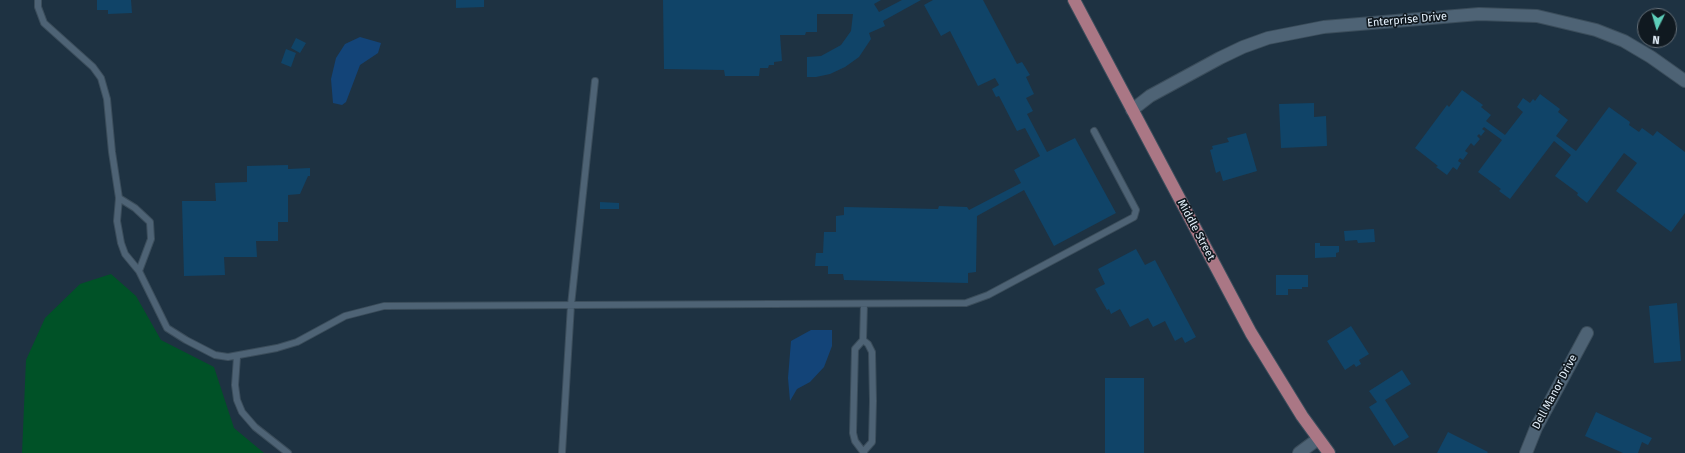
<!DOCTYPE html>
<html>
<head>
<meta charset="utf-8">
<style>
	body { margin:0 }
	#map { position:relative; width:1685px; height:453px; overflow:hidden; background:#1e3242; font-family:"Fira Sans",sans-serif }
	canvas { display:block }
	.north { position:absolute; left:1637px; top:8px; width:40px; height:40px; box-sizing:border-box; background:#101920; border:1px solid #656f78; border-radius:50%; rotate:185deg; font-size:11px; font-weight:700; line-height:16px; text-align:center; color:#e4f0fb }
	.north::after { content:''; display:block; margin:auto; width:14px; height:18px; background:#5dceb9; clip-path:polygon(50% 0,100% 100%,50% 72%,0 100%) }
</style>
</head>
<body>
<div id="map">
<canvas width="1685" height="453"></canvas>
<div class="north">N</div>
</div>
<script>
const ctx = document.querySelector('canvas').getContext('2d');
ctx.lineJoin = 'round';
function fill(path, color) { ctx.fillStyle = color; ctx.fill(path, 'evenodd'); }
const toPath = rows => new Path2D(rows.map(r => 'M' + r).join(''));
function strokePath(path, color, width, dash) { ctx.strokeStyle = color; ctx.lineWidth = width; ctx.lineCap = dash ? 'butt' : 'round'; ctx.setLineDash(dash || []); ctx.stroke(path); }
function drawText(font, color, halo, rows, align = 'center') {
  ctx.font = font + ' "Fira Sans",sans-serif'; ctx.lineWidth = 3.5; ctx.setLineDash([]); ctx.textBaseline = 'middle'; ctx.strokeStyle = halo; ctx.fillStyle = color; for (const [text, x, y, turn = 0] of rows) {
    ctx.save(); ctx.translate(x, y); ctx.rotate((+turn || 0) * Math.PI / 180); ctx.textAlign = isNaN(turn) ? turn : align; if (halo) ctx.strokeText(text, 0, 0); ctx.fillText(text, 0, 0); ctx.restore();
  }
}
fill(toPath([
	[111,274,136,296,161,340,214,367,234,428,264,453,22,453,26,360,45,318,80,284]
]), '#005227');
fill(toPath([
	[360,37,381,43,378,53,360,65,346,102,342,105,333,103,331,79,336,58,345,44],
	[811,330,832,330,832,346,824,367,810,382,797,389,790,401,788,378,791,341]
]), '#134478');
fill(toPath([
	[97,0,131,0,132,13,108,14,108,10,97,10],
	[456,0,484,0,484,7,456,8],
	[663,0,881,0,874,4,879,12,902,0,921,0,883,21,885,26,869,33,871,39,859,57,845,67,830,74,816,77,807,77,807,57,821,56,841,45,851,31,853,14,817,14,817,32,806,32,805,35,780,35,782,61,774,62,774,65,769,65,768,68,760,68,759,76,725,76,724,70,664,69],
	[933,0,983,0,1017,64,1022,62,1030,75,1026,77,1034,94,1026,98,1033,111,1027,114,1047,152,1075,138,1116,213,1054,246,1024,190,977,216,976,272,968,273,968,283,844,280,843,274,828,274,828,266,815,266,816,253,823,253,824,232,836,232,836,216,844,215,844,207,938,209,939,206,967,207,969,210,1021,183,1014,170,1040,156,1025,128,1017,131,999,96,996,97,992,89,999,85,995,78,978,86,950,31,941,36,924,5],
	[296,38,306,43,300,53,291,48],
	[286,49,296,53,291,67,281,63],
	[1462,90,1483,105,1481,107,1491,115,1486,121,1505,135,1523,112,1517,107,1523,98,1530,103,1533,99,1535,101,1540,94,1560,109,1558,112,1568,120,1556,136,1576,151,1609,107,1630,122,1629,125,1639,132,1642,128,1653,136,1657,131,1685,152,1685,213,1671,232,1616,191,1637,163,1624,153,1587,203,1577,195,1578,193,1555,176,1571,155,1554,141,1510,199,1499,191,1501,189,1478,172,1502,140,1484,127,1482,129,1485,131,1481,136,1479,134,1477,136,1480,139,1474,146,1471,143,1465,151,1468,153,1463,160,1460,158,1458,161,1461,163,1457,170,1453,167,1447,175,1436,167,1438,166,1415,148,1447,105,1449,107],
	[1314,103,1314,117,1326,116,1327,146,1281,148,1279,104],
	[1246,133,1257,171,1223,181,1220,171,1216,173,1210,150,1213,149,1212,146,1229,142,1227,138],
	[288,165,288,169,310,168,310,176,308,176,300,194,288,195,288,222,278,222,278,241,256,241,257,257,224,257,225,275,184,276,182,201,216,201,215,183,247,182,247,166],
	[600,202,619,203,619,209,600,209],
	[1374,229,1375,242,1358,243,1357,240,1345,241,1344,231],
	[1315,243,1320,243,1320,246,1339,246,1339,252,1336,253,1336,257,1315,258],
	[1136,249,1145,265,1155,260,1196,337,1185,343,1182,337,1175,341,1165,321,1153,327,1148,318,1130,327,1120,309,1111,314,1109,309,1107,310,1095,289,1105,284,1098,269],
	[1276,275,1308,275,1308,287,1302,287,1302,289,1288,289,1288,295,1276,295],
	[1677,303,1681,361,1654,363,1649,306],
	[1351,326,1369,354,1359,360,1361,364,1356,367,1354,364,1345,370,1327,341],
	[1402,370,1411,384,1385,400,1409,437,1394,446,1369,407,1377,402,1369,391],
	[1105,378,1144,378,1144,453,1105,453],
	[1596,412,1652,438,1648,445,1642,442,1638,453,1623,453,1585,436],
	[1448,432,1488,452,1487,453,1437,453]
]), '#104468');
const lane = toPath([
	[38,0,38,7,44,23,93,67,101,78,107,99,112,152,119,198,117,221,121,243,125,254,139,271,151,239,150,222,135,208,119,198],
	[139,271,167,328,186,340,215,355,228,357,277,348,297,342,345,316,384,306,966,303,988,295,1134,217,1136,210,1094,131],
	[863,340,868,344,872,352,873,401,872,442,864,451],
	[237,357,235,385,237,400,242,412,255,427,288,453],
	[562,453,571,305,595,81],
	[864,453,855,441,853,433,855,349,863,340,864,304]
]);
const street = toPath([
	[1132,110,1150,96,1220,58,1243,47,1268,38,1324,27,1479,14,1537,16,1596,30,1624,41,1651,57,1685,81],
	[1526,453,1536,428,1587,333]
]);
const secondary = toPath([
	[1299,453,1318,439]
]);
const primary = toPath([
	[1074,0,1251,333,1302,416,1329,453]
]);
strokePath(lane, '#3b4d5b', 8);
strokePath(street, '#3b4d5b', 14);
strokePath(secondary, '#3b4d5b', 14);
strokePath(primary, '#3b4d5b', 14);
strokePath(lane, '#4e6375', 6);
strokePath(street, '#4e6375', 12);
strokePath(secondary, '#4e6375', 12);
strokePath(primary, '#aa7785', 12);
drawText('11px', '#e4f0fb', '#101920', [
	["Enterprise Drive",1407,20,-5],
	["Middle Street",1196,230,62],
	["Dell Manor Drive",1555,392,-62]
]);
</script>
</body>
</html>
